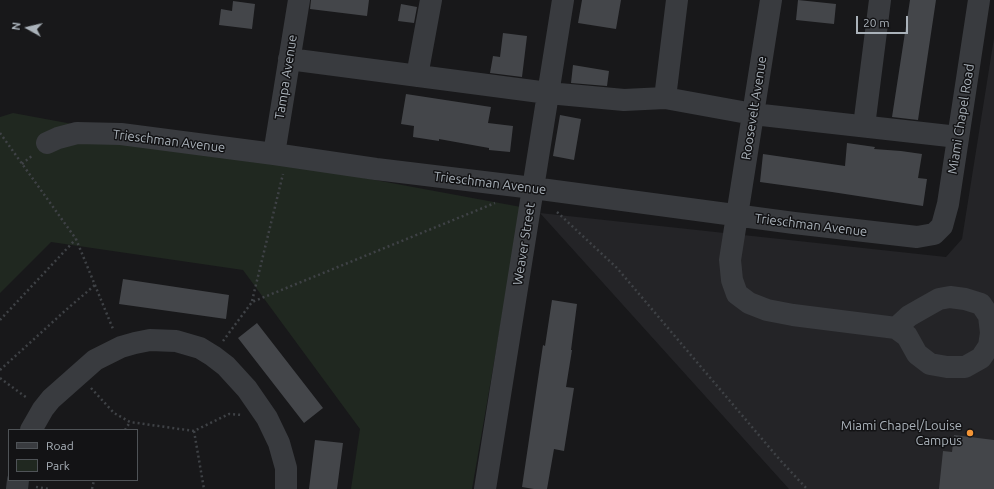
<!DOCTYPE html>
<html>
<head>
<meta charset="utf-8">
<style>
	body { margin:0 }
	#map { position:relative; width:994px; height:489px; overflow:hidden; background:#18181a; font-family:Ubuntu,sans-serif }
	canvas { display:block }
	.legend { position:absolute; left:8px; top:429px; width:130px; height:52px; box-sizing:border-box; background:#131315; border:1px solid #4f5357; margin:0; padding:5px 7px; list-style:none; font-size:12px; color:#aab2ba }
	.legend li { display:flex; align-items:center; gap:8px; height:20px }
	.legend b { width:20px; border:1px solid #4f5357 }
	.north { position:absolute; left:8px; top:8px; width:40px; height:40px; -webkit-text-stroke:3px #131315; paint-order:stroke; rotate:278deg; font-size:11px; font-weight:700; line-height:16px; text-align:center; color:#aab2ba }
	.north::after { content:''; display:block; margin:auto; width:14px; height:18px; background:#aab2ba; clip-path:polygon(50% 0,100% 100%,50% 72%,0 100%) }
	.scale { position:absolute; left:856px; top:16px; width:52px; height:18px; box-sizing:border-box; border:2px solid #aab2ba; border-top:0; padding-left:5px; font-size:12px; line-height:14px; white-space:nowrap; color:#aab2ba; -webkit-text-stroke:3px #131315; paint-order:stroke }
</style>
</head>
<body>
<div id="map">
<canvas width="994" height="489"></canvas>
<ul class="legend">
<li><b style="height:5px;background:#393b3f"></b>Road</li>
<li><b style="height:11px;background:#202820"></b>Park</li>
</ul>
<div class="north">N</div>
<div class="scale">20 m</div>
</div>
<script>
const ctx = document.querySelector('canvas').getContext('2d');
ctx.lineJoin = 'round';
function fill(path, color) { ctx.fillStyle = color; ctx.fill(path, 'evenodd'); }
const toPath = rows => new Path2D(rows.map(r => 'M' + r).join(''));
function strokePath(path, color, width, dash) { ctx.strokeStyle = color; ctx.lineWidth = width; ctx.lineCap = dash ? 'butt' : 'round'; ctx.setLineDash(dash || []); ctx.stroke(path); }
function drawText(font, color, halo, rows, align = 'center') {
  ctx.font = font + ' Ubuntu,sans-serif'; ctx.lineWidth = 3; ctx.setLineDash([]); ctx.textBaseline = 'middle'; ctx.strokeStyle = halo; ctx.fillStyle = color; for (const [text, x, y, turn = 0] of rows) {
    ctx.save(); ctx.translate(x, y); ctx.rotate((+turn || 0) * Math.PI / 180); ctx.textAlign = isNaN(turn) ? turn : align; if (halo) ctx.strokeText(text, 0, 0); ctx.fillText(text, 0, 0); ctx.restore();
  }
}
fill(toPath([
	[994,38,994,489,789,489,540,213,946,257,962,239]
]), '#242427');
fill(toPath([
	[13,113,521,207,472,489,351,489,360,429,243,270,51,242,0,293,0,117]
]), '#202820');
fill(toPath([
	[311,0,369,0,367,16,310,9],
	[582,0,621,0,616,29,578,23],
	[798,0,836,4,834,24,796,20],
	[910,0,936,0,918,120,892,117],
	[233,1,255,4,252,29,219,25,221,9,232,11],
	[401,4,417,7,414,23,398,21],
	[503,33,527,36,522,77,490,73,493,56,500,57],
	[573,65,609,71,607,86,571,83],
	[406,94,491,107,488,123,513,126,510,152,489,150,489,148,439,139,439,141,413,137,414,126,401,124],
	[560,115,581,119,574,160,553,156],
	[847,143,875,147,874,149,901,151,922,154,918,178,927,179,923,206,832,192,760,182,763,154,845,166],
	[123,279,229,295,226,319,119,304],
	[552,300,577,304,571,350,572,350,566,387,574,388,564,451,554,449,547,489,534,489,522,487,543,345,545,346],
	[257,323,323,408,304,423,238,338],
	[954,435,994,440,994,489,939,489,943,451,952,452],
	[315,440,343,443,337,489,309,489]
]), '#44464a');
strokePath(toPath([
	[0,133,76,239,113,329],
	[22,164,33,155],
	[557,212,617,268,780,460,807,489],
	[252,301,283,174],
	[0,320,76,239],
	[223,341,252,302,495,203],
	[0,370,67,309,95,285],
	[0,378,27,398],
	[91,388,114,413,130,422,194,431,229,414,242,415],
	[125,430,130,422],
	[194,431,204,489],
	[36,487,49,489],
	[92,489,94,480]
]), '#3f4246', 2.5, [2, 3]);
strokePath(toPath([
	[771,0,730,260,732,280,737,294,749,303,767,310,793,315,896,328,907,336,917,354,930,364,947,367,965,367,981,358,989,346,991,333,989,316,981,304,965,299,950,297,939,299,923,308,909,316,896,328],
	[289,59,548,93,624,100,665,98,753,114,958,137],
	[417,76,431,0],
	[665,98,677,0],
	[864,126,880,0],
	[47,143,58,138,77,133,121,134,274,154,376,169,533,188,794,223,917,237,934,234,942,226,948,204,979,0],
	[274,154,299,0],
	[31,430,43,409,51,399,95,360,121,347,135,343,150,340,176,341,200,348,213,356,226,366,247,389,267,418,279,443,286,468,286,489],
	[17,489,18,480],
	[485,489,563,0]
]), '#393b3f', 22);
for (const [x, y, r, color] of [
	[970,433,4,"#f49536"]
]) { const dot = new Path2D(); dot.arc(x, y, r, 0, 2 * Math.PI); ctx.fillStyle = color; ctx.fill(dot); strokePath(dot, '#131315', 1.5); }
drawText('13px', '#aab2ba', '#131315', [
	["Tampa Avenue",286,77,-81],
	["Roosevelt Avenue",754,108,-81],
	["Miami Chapel Road",961,119,-81],
	["Trieschman Avenue",169,141,7],
	["Trieschman Avenue",490,183,7],
	["Trieschman Avenue",811,225,7],
	["Weaver Street",524,244,-81]
]);
drawText('13px', '#aab2ba', '#131315', [
	["Miami Chapel/Louise",962,426],
	["Campus",962,441]
], 'right');
</script>
</body>
</html>
